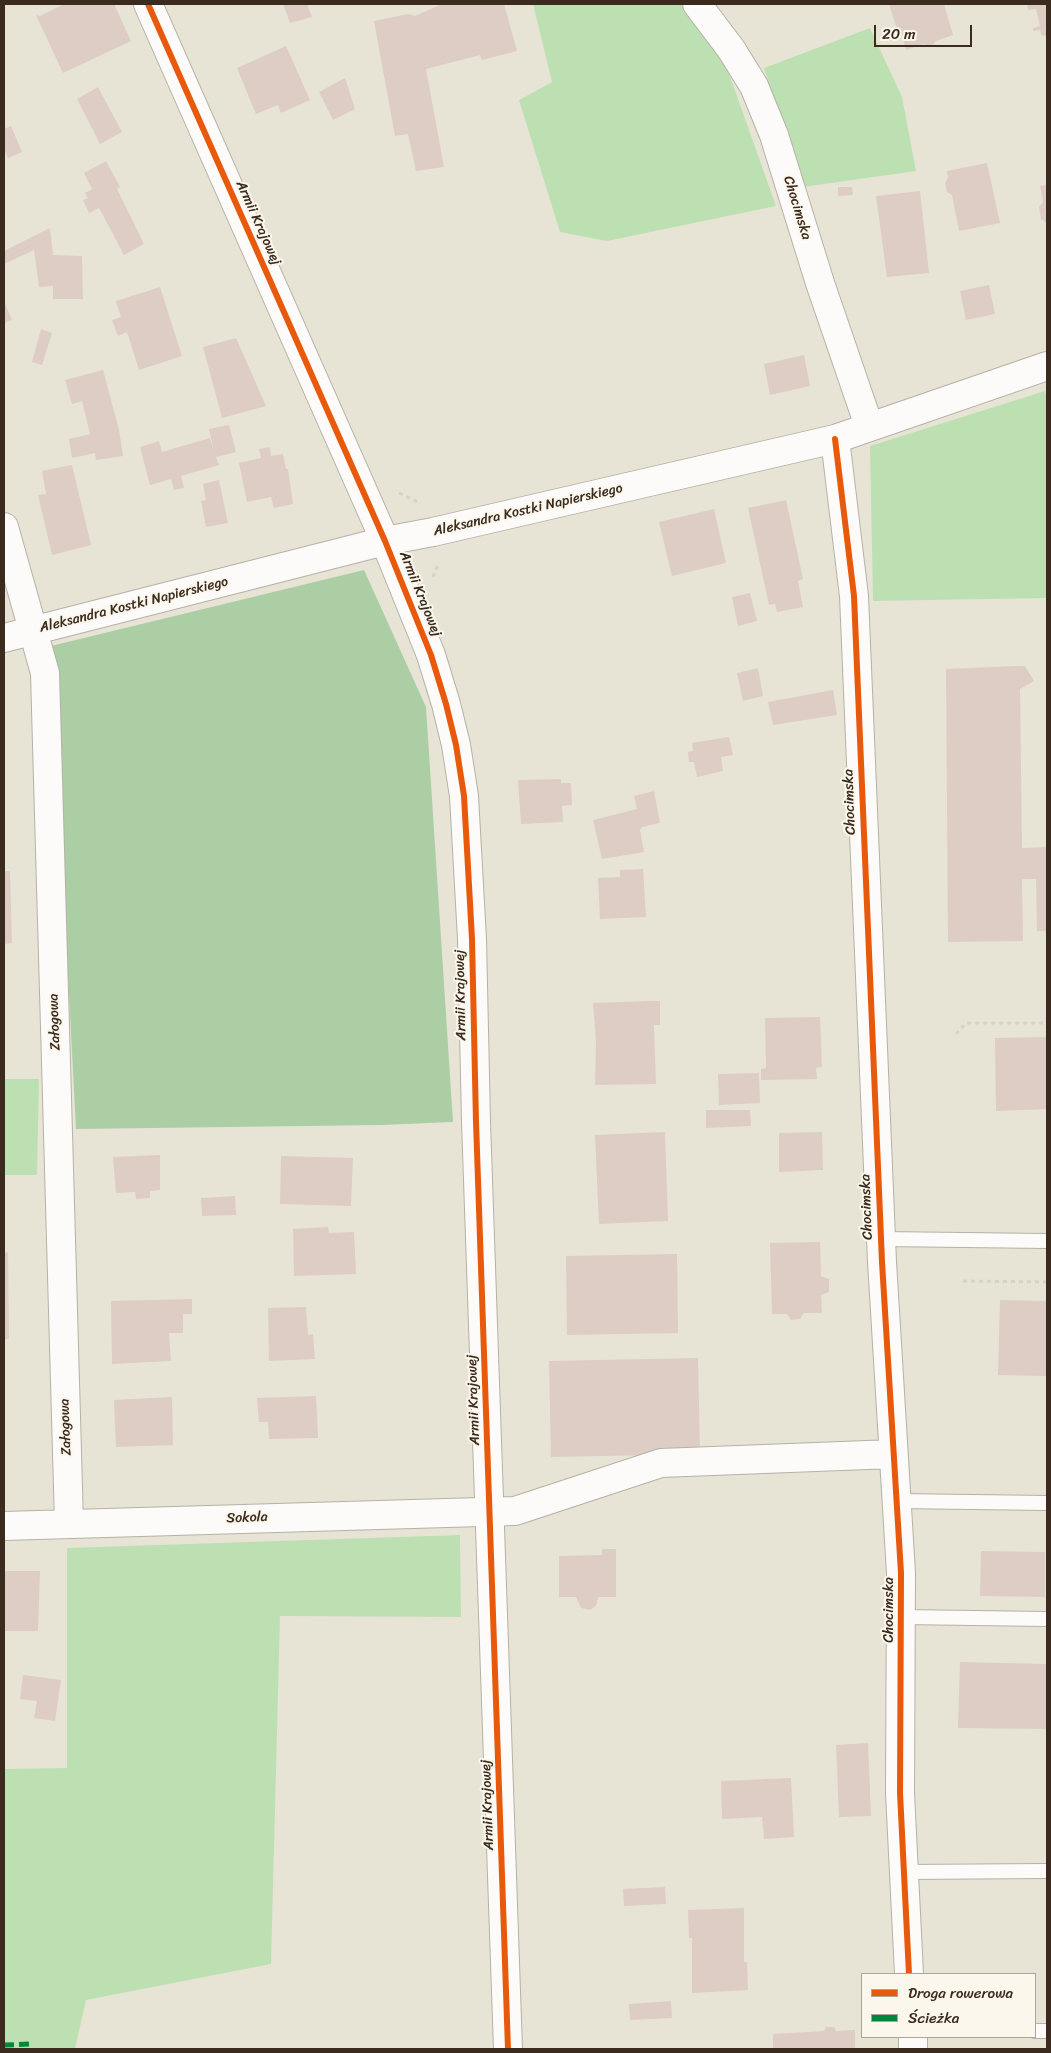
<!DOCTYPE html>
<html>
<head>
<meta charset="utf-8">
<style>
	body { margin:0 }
	#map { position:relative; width:1051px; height:2053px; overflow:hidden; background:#e8e4d5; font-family:Sriracha,sans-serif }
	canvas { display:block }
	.frame { position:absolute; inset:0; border:5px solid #3b2a1e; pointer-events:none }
	.legend { position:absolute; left:861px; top:1973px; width:175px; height:65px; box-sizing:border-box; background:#fbf7ec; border:1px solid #aea59a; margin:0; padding:6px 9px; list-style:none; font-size:15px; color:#3b2a1e }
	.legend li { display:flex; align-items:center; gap:10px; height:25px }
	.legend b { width:25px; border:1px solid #aea59a }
	.scale { position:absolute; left:874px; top:25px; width:98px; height:22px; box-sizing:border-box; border:2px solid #3b2a1e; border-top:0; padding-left:6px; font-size:15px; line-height:18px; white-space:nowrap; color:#3b2a1e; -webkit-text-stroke:4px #fbf7ec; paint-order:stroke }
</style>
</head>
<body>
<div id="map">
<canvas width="1051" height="2053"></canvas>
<div class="frame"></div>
<ul class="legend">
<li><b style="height:6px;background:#e8590c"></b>Droga rowerowa</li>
<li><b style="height:6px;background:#00873e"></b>Ścieżka</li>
</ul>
<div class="scale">20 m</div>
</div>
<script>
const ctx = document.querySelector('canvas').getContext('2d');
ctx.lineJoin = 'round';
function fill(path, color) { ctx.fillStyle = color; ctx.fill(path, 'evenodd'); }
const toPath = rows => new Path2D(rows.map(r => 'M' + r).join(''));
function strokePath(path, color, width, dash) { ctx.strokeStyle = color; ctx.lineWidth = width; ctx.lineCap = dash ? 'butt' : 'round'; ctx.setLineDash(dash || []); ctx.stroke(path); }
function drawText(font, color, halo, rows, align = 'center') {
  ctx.font = font + ' Sriracha,sans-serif'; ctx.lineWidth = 4; ctx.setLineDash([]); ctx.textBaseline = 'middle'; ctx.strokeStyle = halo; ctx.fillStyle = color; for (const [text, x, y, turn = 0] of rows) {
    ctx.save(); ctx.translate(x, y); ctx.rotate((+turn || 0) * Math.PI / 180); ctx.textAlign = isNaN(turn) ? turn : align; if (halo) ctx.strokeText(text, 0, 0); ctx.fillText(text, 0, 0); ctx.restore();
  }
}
fill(toPath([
	[533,4,683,4,721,51,776,206,607,241,560,232,519,100,552,82],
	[870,28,902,97,916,171,803,187,764,68],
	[1045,391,1047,402,1047,598,873,601,870,446],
	[4,1079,39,1079,37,1175,4,1175],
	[460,1535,461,1617,280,1616,271,1964,86,2000,75,2049,4,2049,4,1769,67,1768,67,1548]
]), '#bde0b2');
fill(toPath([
	[364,570,426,707,453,1122,382,1125,76,1129,51,646]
]), '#accea5');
fill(toPath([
	[64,4,114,4,131,41,63,73,36,15,40,16],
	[283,4,307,4,312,17,290,23],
	[442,4,504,4,517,51,482,60,480,55,426,69,444,167,416,171,408,134,395,136,374,21,408,14,415,16],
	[889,4,944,4,953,35,936,41,934,44,927,47,924,44,906,50,901,31,898,32],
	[1027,4,1047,4,1047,35,1042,36,1040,30,1033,31,1033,28,1040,26,1036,9,1028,10],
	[286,46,310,100,281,113,278,105,256,114,237,68],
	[345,78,355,109,333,120,319,92],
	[98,87,122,132,100,144,77,99],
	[11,126,22,152,8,158,4,148,4,129],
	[106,161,120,187,117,189,144,244,124,255,99,208,89,213,83,200,88,198,85,193,92,189,84,173],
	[987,163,1000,223,959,231,952,195,947,192,945,183,948,178,947,171],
	[1047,185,1047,223,1041,219,1039,207,1043,202,1040,186],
	[838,187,852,187,853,195,838,196],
	[920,191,929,273,887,277,876,196],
	[50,228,53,255,82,256,83,299,53,299,53,286,39,287,34,250,4,264,4,251],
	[989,285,995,314,966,320,960,291],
	[160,287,182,356,139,370,127,332,118,336,112,320,121,317,116,301],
	[4,301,12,320,4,323],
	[41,329,52,333,42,365,32,362],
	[236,338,266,406,222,418,203,347],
	[804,355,810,386,770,395,764,364],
	[103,370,119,430,123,456,96,460,95,453,72,458,69,439,90,434,82,401,72,404,65,380],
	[229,425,236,452,216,457,219,465,181,476,184,488,174,490,171,479,150,485,140,447,159,441,162,452,210,438,214,452,209,429],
	[270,447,271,456,283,454,286,469,288,469,293,504,274,508,271,497,247,502,239,463,261,458,259,449],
	[72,465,91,545,52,555,38,495,46,494,42,471],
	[219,480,228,523,206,527,201,501,206,500,203,484],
	[786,500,803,579,798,581,803,607,777,612,775,604,769,605,748,508],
	[714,509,726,563,672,576,659,522],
	[750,593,757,621,738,626,732,597],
	[1017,666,1025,666,1034,681,1020,689,1022,848,1047,847,1047,931,1037,931,1036,879,1022,879,1023,941,948,942,946,669],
	[758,668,763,696,743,701,737,673],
	[833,690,837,715,773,725,768,702],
	[729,737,733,755,721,757,723,771,697,777,694,762,689,762,688,752,693,751,692,743],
	[561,779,561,783,571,783,572,805,562,806,563,822,521,824,518,780],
	[654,791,660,823,642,827,640,830,644,852,602,859,593,820,637,809,634,796],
	[643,869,646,917,600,919,598,878,620,877,620,870],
	[4,871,10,871,12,943,4,944],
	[648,1001,660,1001,660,1025,654,1025,656,1084,595,1085,596,1042,593,1003],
	[820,1017,822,1067,816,1068,817,1079,761,1080,761,1069,766,1068,765,1018],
	[1047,1037,1047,1109,996,1111,995,1038],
	[759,1073,760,1103,719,1105,718,1074],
	[706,1110,750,1110,751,1126,706,1128],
	[665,1132,668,1221,599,1224,595,1135],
	[822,1132,823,1170,779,1172,779,1133],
	[160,1155,160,1190,150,1191,150,1198,136,1199,135,1192,116,1193,113,1157],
	[281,1156,353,1158,351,1206,280,1204],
	[235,1196,236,1215,202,1216,201,1198],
	[328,1227,329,1233,354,1232,356,1274,294,1276,293,1229],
	[820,1242,821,1276,829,1279,829,1292,821,1295,822,1313,804,1313,800,1319,791,1320,787,1314,772,1314,770,1243],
	[8,1252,9,1339,4,1339,4,1253],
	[677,1254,678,1333,567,1335,566,1256],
	[192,1299,192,1314,183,1314,183,1333,169,1333,171,1361,112,1364,111,1301],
	[1000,1300,1047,1301,1047,1376,998,1375],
	[306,1307,308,1335,313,1334,315,1359,269,1361,268,1308],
	[698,1358,700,1454,551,1457,549,1361],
	[316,1396,318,1438,269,1439,268,1422,259,1422,257,1398],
	[172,1397,173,1445,116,1447,114,1400],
	[602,1549,616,1549,616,1597,598,1597,596,1606,590,1610,581,1608,576,1597,559,1597,559,1556,602,1555],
	[981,1551,1045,1552,1045,1597,980,1596],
	[4,1571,40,1571,38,1631,4,1631],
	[960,1662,1047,1664,1047,1729,958,1728],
	[23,1675,61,1680,55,1721,34,1718,37,1701,20,1699],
	[868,1743,871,1816,839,1817,836,1745],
	[791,1778,794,1837,764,1839,762,1817,722,1819,721,1781],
	[665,1887,666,1904,624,1906,623,1889],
	[744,1908,744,1962,747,1962,748,1990,692,1993,692,1938,689,1938,688,1910],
	[671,2001,672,2018,630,2020,629,2004],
	[826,2027,834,2027,836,2031,855,2030,855,2049,773,2049,773,2034,824,2031]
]), '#ddcdc5');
const service = toPath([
	[881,1239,1047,1241],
	[896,1501,1047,1503],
	[901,1617,1047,1619],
	[904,1872,1047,1871],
	[1035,2031,1047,2031]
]);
const minor = toPath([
	[697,4,731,49,754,86,774,135,820,283,869,426],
	[835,439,854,596,882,1262,901,1573,900,1793,909,1974],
	[4,527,45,673,69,1523],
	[4,638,385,541,433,532,835,439,1047,366],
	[4,1526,515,1511,661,1463,893,1454],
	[913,2037,913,2049]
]);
const tertiary = toPath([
	[148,4,385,541,431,655,446,704,456,745,464,796,472,939,476,1122,508,2049]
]);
strokePath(service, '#b5b1a6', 16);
strokePath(minor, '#b5b1a6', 30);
strokePath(tertiary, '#b5b1a6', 30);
strokePath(toPath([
	[399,493,418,502],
	[433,577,439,562],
	[956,1034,966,1023,1047,1023],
	[963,1281,1047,1282]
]), '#d4d2cd', 3, [4, 4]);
strokePath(service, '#fcfbf9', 14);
strokePath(minor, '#fcfbf9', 28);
strokePath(tertiary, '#fcfbf9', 28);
strokePath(toPath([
	[4,2045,32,2044]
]), '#00873e', 5, [10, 5]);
strokePath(toPath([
	[148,4,385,541,431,655,446,704,456,745,464,796,472,939,476,1122,508,2049],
	[835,439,854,596,882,1262,901,1573,900,1793,909,1974]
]), '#e8590c', 6);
drawText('14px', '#3b2a1e', '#fbf7ec', [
	["Chocimska",797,208,73],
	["Armii Krajowej",258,223,66],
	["Aleksandra Kostki Napierskiego",528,510,-13],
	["Armii Krajowej",420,594,68],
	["Aleksandra Kostki Napierskiego",134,605,-14],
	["Chocimska",850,802,-92],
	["Armii Krajowej",461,995,-91],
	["Załogowa",55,1022,-92],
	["Chocimska",867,1207,-92],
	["Armii Krajowej",474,1400,-92],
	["Załogowa",66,1427,-92],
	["Sokola",247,1518,-2],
	["Chocimska",889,1610,-90],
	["Armii Krajowej",488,1805,-92]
]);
</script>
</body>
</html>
